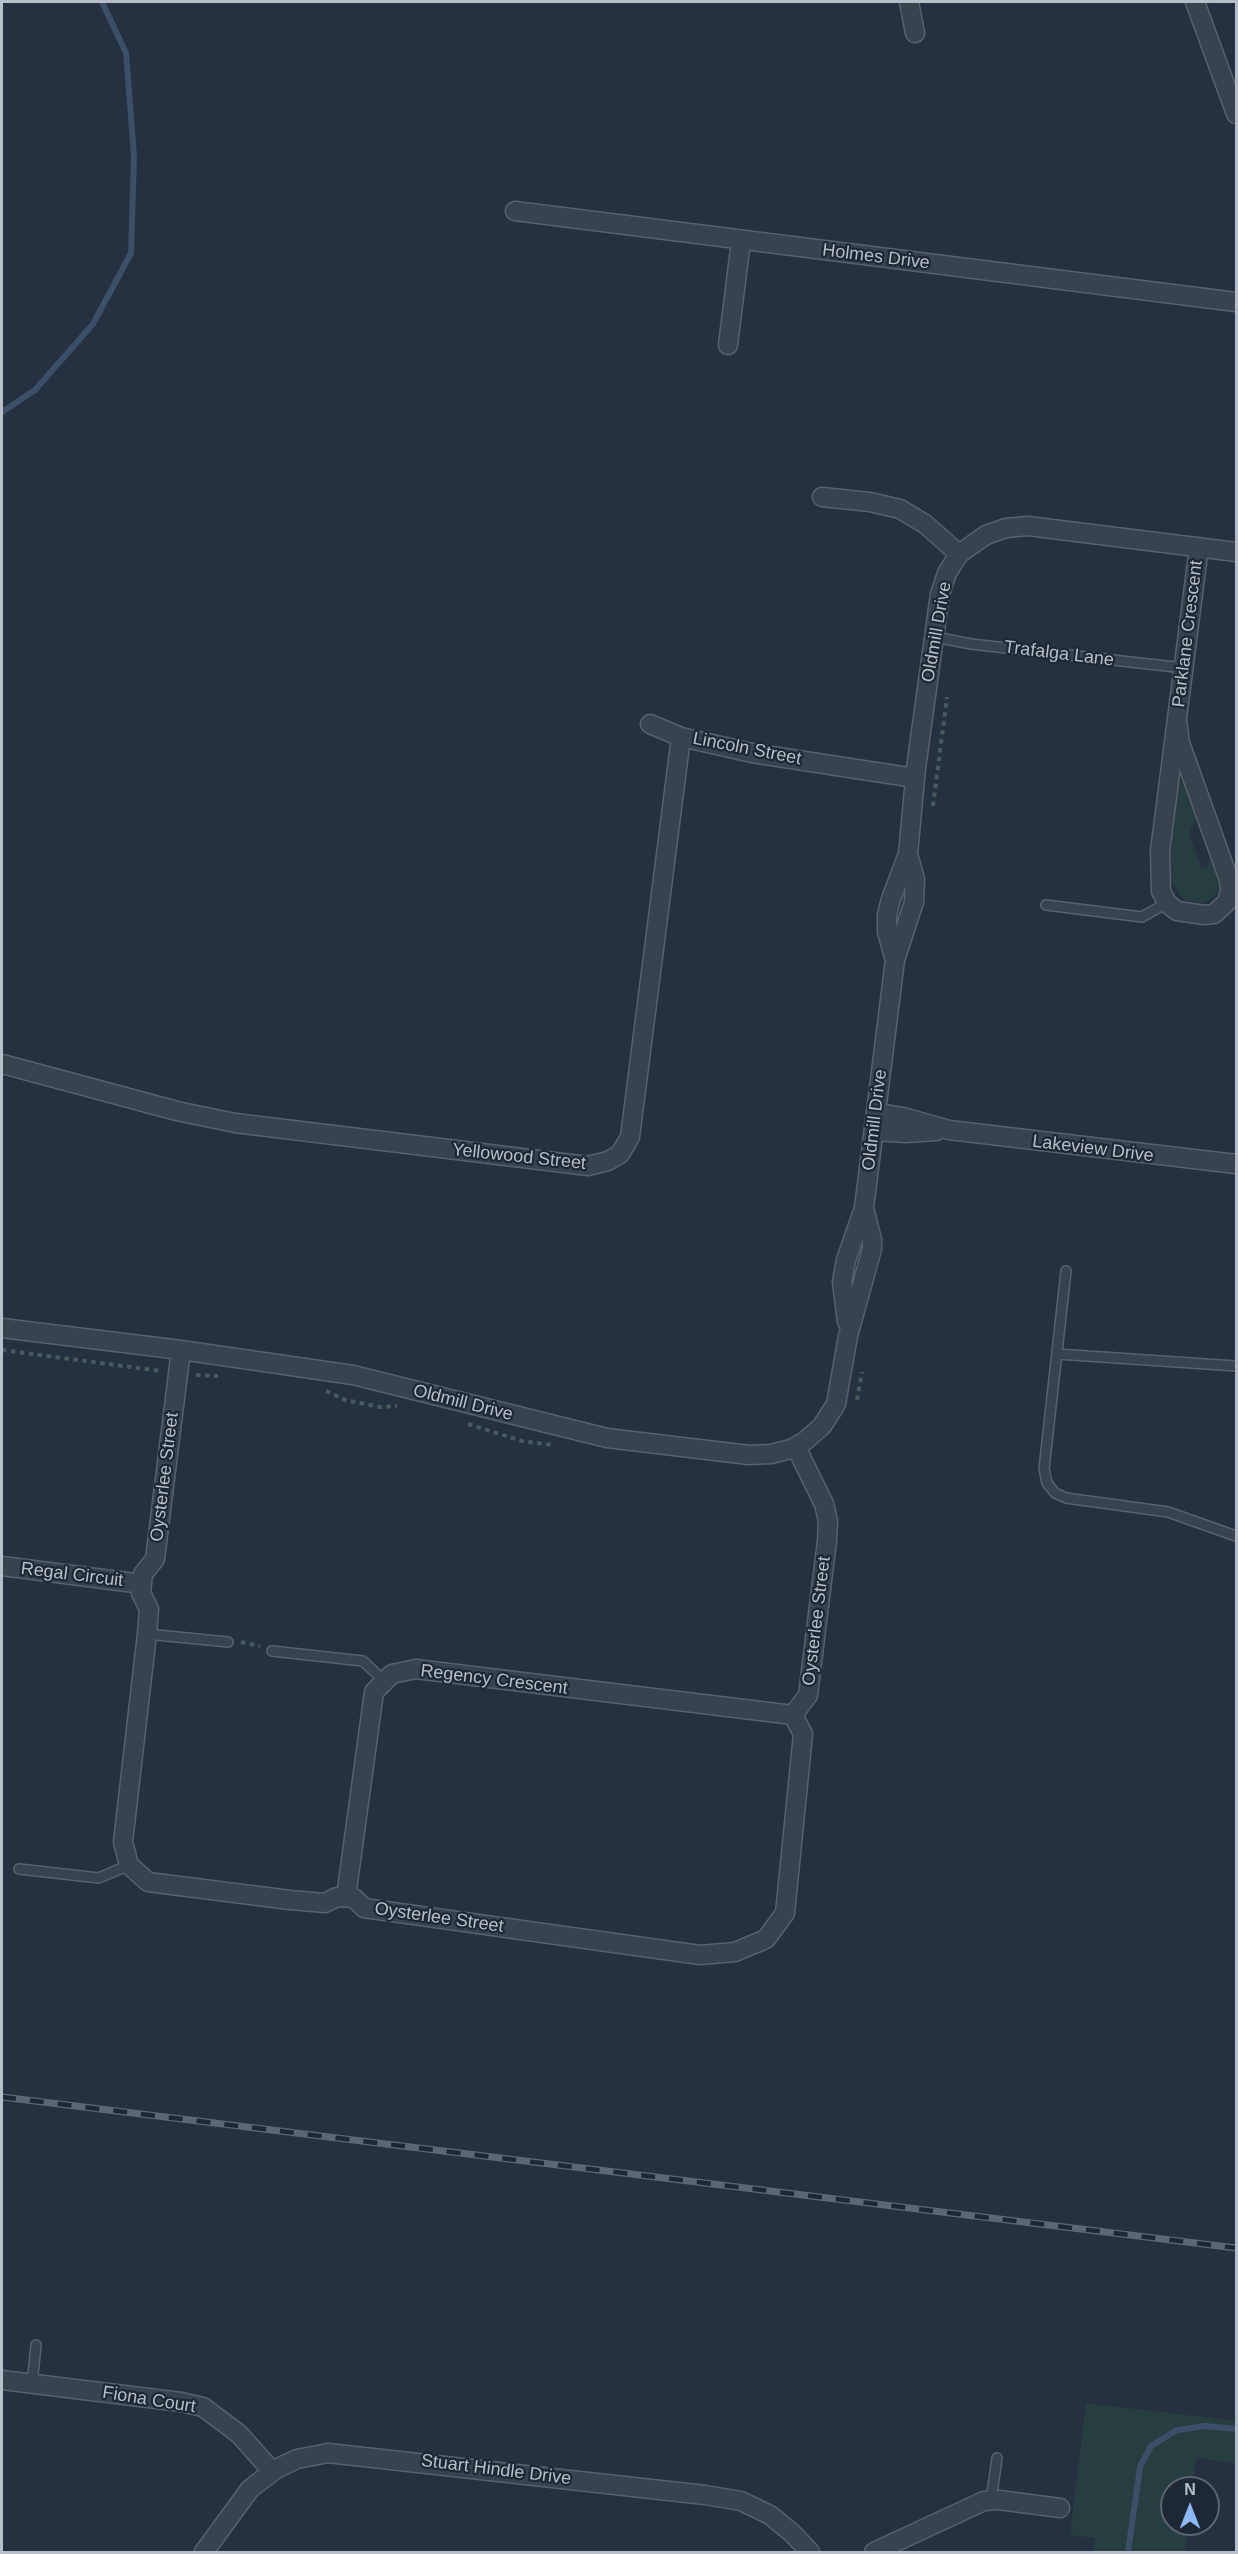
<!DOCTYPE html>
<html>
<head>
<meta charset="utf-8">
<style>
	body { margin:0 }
	#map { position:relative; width:1238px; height:2554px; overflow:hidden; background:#253140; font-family:Helvetica,sans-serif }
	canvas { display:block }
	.frame { position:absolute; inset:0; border:3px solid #b6beca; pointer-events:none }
	.north { position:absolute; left:1160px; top:2476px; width:60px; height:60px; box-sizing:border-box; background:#1e2835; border:2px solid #5b6471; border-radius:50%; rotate:0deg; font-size:16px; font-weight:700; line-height:24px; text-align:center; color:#b6beca }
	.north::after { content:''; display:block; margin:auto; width:21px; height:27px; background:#8db8f8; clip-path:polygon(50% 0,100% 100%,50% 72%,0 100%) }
</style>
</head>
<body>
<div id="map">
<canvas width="1238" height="2554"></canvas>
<div class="frame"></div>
<div class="north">N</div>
</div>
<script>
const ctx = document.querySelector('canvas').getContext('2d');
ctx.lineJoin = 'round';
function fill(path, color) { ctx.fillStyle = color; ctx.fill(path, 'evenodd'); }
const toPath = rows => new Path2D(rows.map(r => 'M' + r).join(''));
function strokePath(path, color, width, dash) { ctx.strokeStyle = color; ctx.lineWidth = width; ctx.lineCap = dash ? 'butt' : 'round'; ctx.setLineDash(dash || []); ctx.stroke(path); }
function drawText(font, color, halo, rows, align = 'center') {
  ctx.font = font + ' Helvetica,sans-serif'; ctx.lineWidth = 4.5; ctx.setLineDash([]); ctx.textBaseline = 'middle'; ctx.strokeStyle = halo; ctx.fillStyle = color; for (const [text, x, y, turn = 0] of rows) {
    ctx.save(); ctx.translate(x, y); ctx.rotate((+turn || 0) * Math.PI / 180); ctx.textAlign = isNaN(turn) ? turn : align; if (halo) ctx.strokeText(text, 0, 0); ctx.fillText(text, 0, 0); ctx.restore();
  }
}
fill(toPath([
	[1179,780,1187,785,1198,814,1189,834,1201,867,1207,868,1210,860,1214,858,1219,870,1221,884,1217,892,1209,901,1200,903,1187,901,1181,896,1173,883,1170,868,1168,856,1176,782],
	[1086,2403,1236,2421,1236,2463,1196,2458,1193,2488,1172,2488,1172,2524,1189,2524,1185,2552,1093,2552,1095,2538,1070,2535]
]), '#273e41');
strokePath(toPath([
	[2,412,35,390,93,324,131,253,134,156,126,53,102,2],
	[1128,2552,1140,2467,1151,2446,1177,2430,1205,2426,1236,2429]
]), '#3b4f69', 6);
const service = toPath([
	[935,637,971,644,1184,668],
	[1046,905,1142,917,1167,903],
	[1066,1271,1044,1469,1047,1483,1055,1493,1066,1498,1168,1512,1236,1536],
	[1057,1354,1236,1366],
	[147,1634,228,1642],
	[272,1651,363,1661,384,1681],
	[19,1869,99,1878,129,1865],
	[32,2384,36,2345],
	[991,2500,997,2458]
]);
const minor = toPath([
	[909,2,915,33],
	[1195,2,1236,114],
	[515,211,1236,302],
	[728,345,741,241],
	[822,497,870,502,900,509,925,524,959,554],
	[1177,721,1180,743,1229,880,1230,891,1227,902,1214,914,1204,915,1177,911,1167,903,1161,891,1160,851,1199,547],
	[650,724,681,737,752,753,915,778],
	[895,960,887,932,887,915,891,899,908,854,916,768,940,594,947,573,959,554,986,535,1006,528,1028,526,1236,552],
	[2,1064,177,1111,235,1123,588,1166,608,1161,620,1154,630,1137,681,737],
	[876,1113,903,1117,949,1130,1236,1164],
	[874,1131,906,1133,936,1131],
	[847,1322,842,1282,846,1260,864,1208,895,960,914,902,915,879,908,854],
	[2,1328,181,1350,353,1375,607,1438,749,1455,771,1454,791,1449,805,1441,822,1426,836,1404,848,1336,872,1249,872,1240,864,1208],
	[181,1350,155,1559,143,1574,141,1593,149,1609,147,1634,123,1842,129,1865,148,1882,290,1900,325,1903,337,1897,354,1898,364,1908,700,1955,735,1952,766,1939,785,1913,803,1734,793,1715,808,1695,827,1541,828,1521,824,1504,796,1447],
	[2,1566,142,1584],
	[346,1897,374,1692,392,1674,416,1669,793,1715],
	[2,2380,181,2402,203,2407,239,2434,272,2471],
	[204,2552,250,2489,276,2469,297,2459,328,2453,705,2495,741,2501,770,2515,792,2533,810,2552],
	[874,2552,984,2501,999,2500,1060,2508]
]);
strokePath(service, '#57616d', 12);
strokePath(minor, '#57616d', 21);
strokePath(toPath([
	[933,806,947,697],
	[2,1350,161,1371],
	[196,1375,218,1376],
	[326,1391,345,1400,380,1407,397,1406],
	[857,1400,862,1372],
	[468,1424,522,1441,553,1445],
	[241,1642,260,1646]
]), '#455b5e', 4, [4.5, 4.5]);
strokePath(service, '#394350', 9);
strokePath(minor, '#394350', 18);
const rail = toPath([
	[2,2097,1236,2248]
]);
strokePath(rail, '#5b6777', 7);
strokePath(rail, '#1e2835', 4.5, [14]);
drawText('18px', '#b6beca', '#1e2835', [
	["Holmes Drive",876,257,7],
	["Oldmill Drive",937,632,-80],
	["Parklane Crescent",1188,634,-83],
	["Trafalga Lane",1059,654,7],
	["Lincoln Street",747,749,11],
	["Oldmill Drive",875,1120,-83],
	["Lakeview Drive",1093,1149,7],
	["Yellowood Street",519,1157,6],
	["Oldmill Drive",463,1403,14],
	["Oysterlee Street",165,1477,-83],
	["Regal Circuit",72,1575,7],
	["Oysterlee Street",817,1621,-83],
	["Regency Crescent",494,1680,7],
	["Oysterlee Street",439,1918,8],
	["Fiona Court",149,2400,9],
	["Stuart Hindle Drive",496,2470,7]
]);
</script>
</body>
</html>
